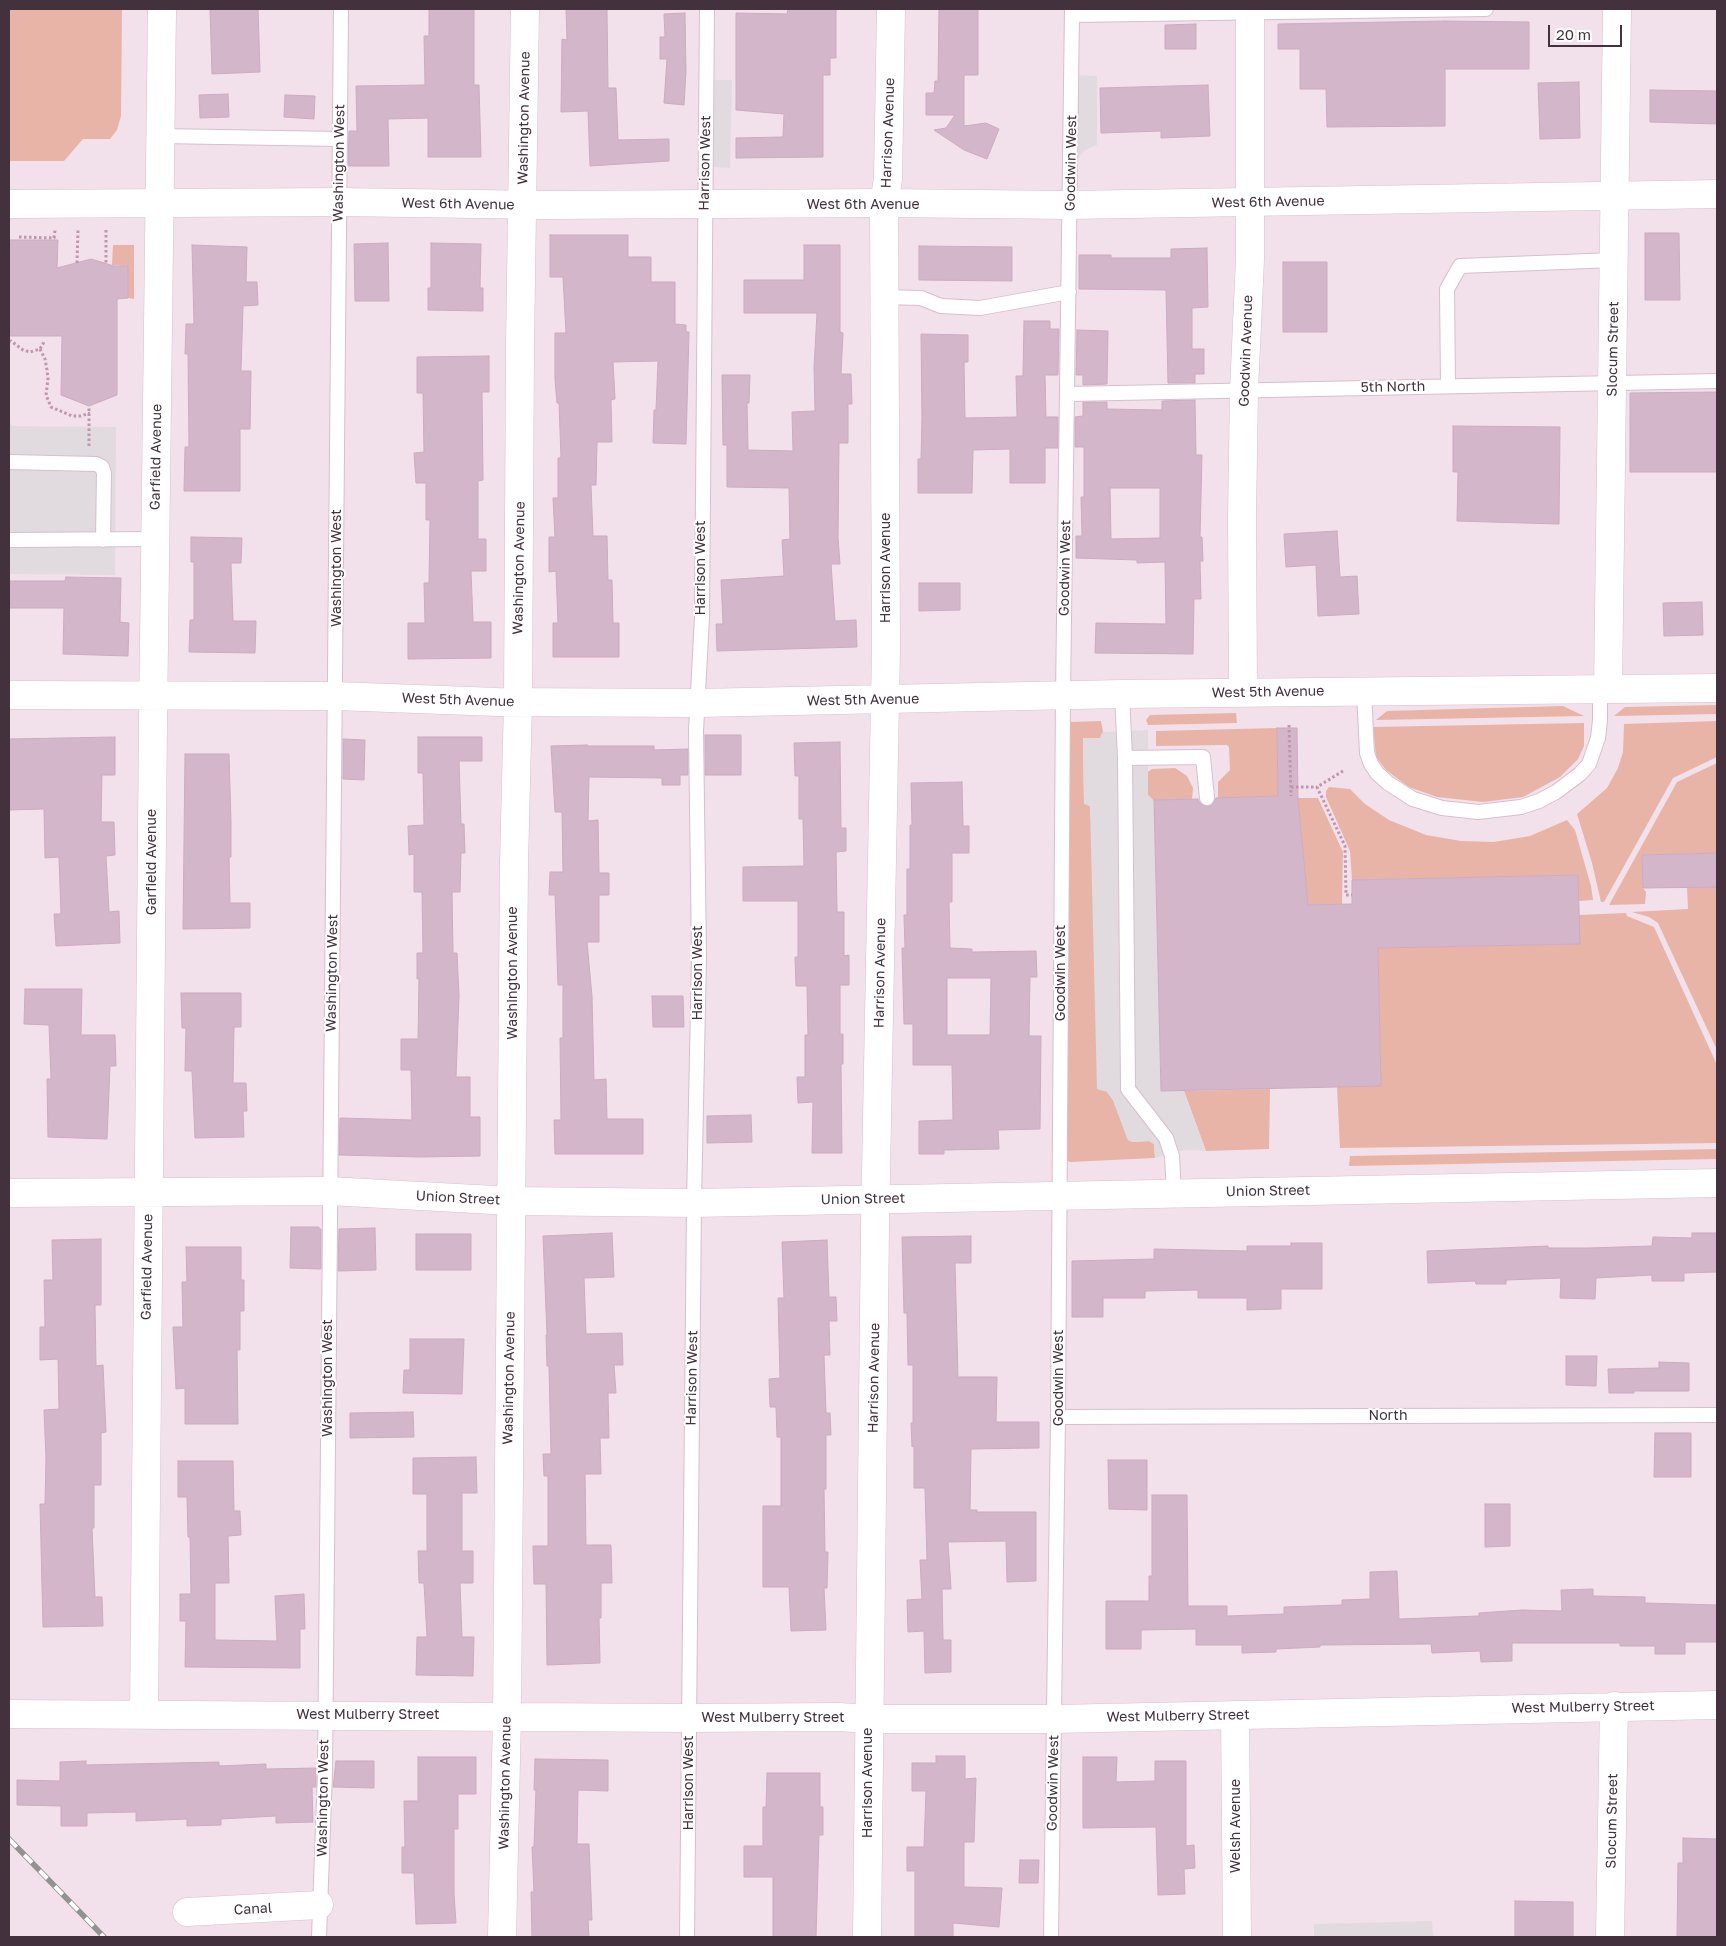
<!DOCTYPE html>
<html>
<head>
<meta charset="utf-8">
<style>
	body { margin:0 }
	#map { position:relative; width:1726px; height:1946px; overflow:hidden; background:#f2e1ea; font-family:"Golos Text",sans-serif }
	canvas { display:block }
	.frame { position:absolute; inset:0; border:10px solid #43323d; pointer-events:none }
	.scale { position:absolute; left:1548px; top:25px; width:74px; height:22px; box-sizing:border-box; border:2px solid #43323d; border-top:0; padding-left:6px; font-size:15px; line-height:18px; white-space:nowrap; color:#43323d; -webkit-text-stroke:4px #fff; paint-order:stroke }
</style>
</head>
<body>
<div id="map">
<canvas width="1726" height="1946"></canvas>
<div class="frame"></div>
<div class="scale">20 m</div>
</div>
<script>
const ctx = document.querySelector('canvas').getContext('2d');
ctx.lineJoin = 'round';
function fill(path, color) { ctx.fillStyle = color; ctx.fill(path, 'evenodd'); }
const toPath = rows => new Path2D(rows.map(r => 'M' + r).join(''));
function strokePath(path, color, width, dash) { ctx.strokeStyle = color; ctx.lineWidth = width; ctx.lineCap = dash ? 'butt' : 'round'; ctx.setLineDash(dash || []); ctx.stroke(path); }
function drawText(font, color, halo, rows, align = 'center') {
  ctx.font = font + ' "Golos Text",sans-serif'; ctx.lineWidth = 4; ctx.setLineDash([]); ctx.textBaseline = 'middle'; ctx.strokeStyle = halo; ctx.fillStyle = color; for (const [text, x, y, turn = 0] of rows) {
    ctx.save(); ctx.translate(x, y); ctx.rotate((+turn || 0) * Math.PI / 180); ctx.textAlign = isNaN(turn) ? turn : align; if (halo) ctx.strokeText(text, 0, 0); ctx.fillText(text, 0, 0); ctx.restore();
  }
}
fill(toPath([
	[9,9,122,9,121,116,117,130,110,139,83,139,64,161,9,161],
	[113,245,134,245,134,299,128,298,128,266,112,265],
	[1717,705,1717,714,1614,716,1625,707],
	[1563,706,1584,716,1376,720,1387,711],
	[1236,713,1237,723,1148,725,1146,720,1150,715],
	[1101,721,1103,732,1100,738,1083,738,1084,803,1090,806,1107,1092,1113,1100,1128,1140,1133,1142,1149,1141,1154,1144,1155,1158,1070,1162,1066,1160,1069,955,1069,722],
	[1717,721,1717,757,1673,778,1604,902,1601,902,1592,863,1577,814,1607,788,1618,768,1623,752,1624,724],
	[1584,723,1584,746,1578,759,1560,777,1523,797,1483,802,1437,797,1409,787,1386,770,1376,757,1373,727],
	[1277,728,1278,796,1218,798,1218,782,1230,770,1229,747,1227,745,1156,746,1156,731],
	[1717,763,1717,853,1642,855,1643,888,1646,892,1645,904,1609,905,1677,782],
	[1175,768,1187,776,1193,788,1192,799,1154,801,1148,795,1148,772,1152,769],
	[1329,787,1350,789,1365,804,1389,820,1426,835,1461,841,1494,842,1530,836,1567,820,1575,830,1591,886,1593,900,1579,901,1578,875,1352,880,1350,851,1326,797,1326,791],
	[1298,798,1318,798,1343,852,1342,904,1308,905],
	[1687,887,1717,887,1717,1050,1658,923,1649,917,1632,912,1688,909],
	[1626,913,1627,916,1654,927,1717,1065,1717,1143,1340,1148,1337,1087,1381,1085,1378,948,1579,944,1579,915],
	[1270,1089,1269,1149,1206,1151,1184,1091],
	[1717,1149,1717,1159,1349,1166,1350,1156]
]), '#e8b4a8');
fill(toPath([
	[1075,75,1097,76,1097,145,1085,150,1075,162],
	[714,80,732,80,730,168,712,167],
	[9,422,12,426,116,427,115,575,9,574],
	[1148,730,1148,795,1154,801,1161,1091,1184,1091,1206,1151,1184,1150,1155,1158,1154,1144,1149,1141,1133,1142,1128,1140,1113,1100,1107,1092,1097,1089,1090,806,1084,804,1083,738,1100,738,1103,732],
	[1432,1921,1433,1935,1435,1937,1314,1937,1314,1924]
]), '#e1dbdf');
const building = toPath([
	[210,9,258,9,260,72,212,74,210,9],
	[429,9,474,9,474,85,479,85,481,157,428,157,428,118,388,119,389,166,348,166,349,131,357,131,356,86,425,85,424,36,429,36,429,9],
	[566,9,607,9,608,88,616,88,618,140,669,139,669,161,590,166,588,111,561,112,562,39,567,40,566,9],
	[788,9,836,9,836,58,830,58,830,75,823,75,823,157,736,158,736,138,783,137,784,114,736,110,736,13,787,14,788,9],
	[939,9,978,9,978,75,964,75,964,126,986,123,999,129,987,159,964,150,934,130,946,128,955,115,926,115,926,93,934,93,935,81,938,81,939,9],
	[685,13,686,71,684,105,664,103,667,59,660,59,660,37,665,37,664,14,685,13],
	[1444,21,1529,22,1529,69,1445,69,1445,126,1327,127,1326,89,1300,89,1300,49,1278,49,1278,24,1444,21],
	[1196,24,1196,49,1165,49,1165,25,1196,24],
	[1579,82,1580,138,1540,139,1538,83,1579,82],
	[1208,85,1210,136,1161,138,1161,131,1101,133,1100,88,1208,85],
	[1650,90,1717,91,1717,124,1650,122,1650,90],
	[228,94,229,117,200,118,199,95,228,94],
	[285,95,315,96,314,119,284,117,285,95],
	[1645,233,1679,233,1680,300,1645,300,1645,233],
	[550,235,628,235,628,257,651,257,651,282,675,282,675,324,686,325,686,332,689,332,686,444,653,443,654,410,656,410,658,361,613,362,615,399,611,400,612,442,597,442,596,485,591,485,593,536,607,536,608,580,612,580,613,623,619,623,619,657,553,657,553,623,558,623,556,571,549,572,549,537,555,537,553,498,558,498,558,458,561,458,559,403,557,403,555,379,555,333,566,333,563,277,550,277,550,235],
	[9,240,58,240,57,268,91,259,114,266,128,266,128,298,117,299,117,395,89,406,61,395,62,336,9,336,9,240],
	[388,243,389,301,355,301,354,244,388,243],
	[431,243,481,244,480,288,483,288,483,311,428,310,428,288,431,288,431,243],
	[192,245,247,247,246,282,257,282,258,305,243,306,241,371,251,371,250,429,240,429,240,491,184,491,185,447,189,447,188,354,185,354,186,324,194,324,192,245],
	[804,245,840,245,840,332,843,333,841,374,851,374,852,404,848,404,848,443,839,443,838,537,840,564,831,564,835,621,856,620,857,647,717,651,716,624,723,624,721,580,784,576,782,540,790,539,789,488,727,487,727,445,723,445,722,375,750,375,749,403,747,403,748,450,793,451,792,412,815,411,814,368,817,313,744,313,744,280,804,280,804,245],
	[919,246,1012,247,1012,281,919,280,919,246],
	[1207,248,1208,307,1192,308,1192,349,1204,349,1204,374,1195,374,1195,383,1168,383,1166,290,1079,289,1079,255,1111,255,1111,258,1171,258,1171,249,1207,248],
	[1283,262,1327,262,1327,332,1283,332,1283,262],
	[1024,321,1050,321,1050,329,1059,329,1058,375,1045,375,1046,417,1058,417,1058,448,1045,448,1045,483,1010,483,1010,449,973,450,972,493,918,493,918,459,921,459,922,417,921,334,968,335,968,362,964,362,965,418,1017,417,1016,376,1023,376,1024,321],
	[1077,330,1108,331,1107,384,1083,385,1083,375,1076,375,1077,330],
	[489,356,489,392,482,392,483,480,478,481,478,539,486,539,486,571,471,571,473,622,491,622,491,658,408,659,408,623,425,623,424,583,429,583,430,520,426,520,426,483,416,483,414,453,424,452,423,393,417,393,417,357,489,356],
	[1717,392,1717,472,1630,472,1630,393,1717,392],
	[1195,400,1196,455,1202,455,1200,537,1202,537,1203,561,1200,561,1201,599,1194,599,1193,654,1095,653,1096,623,1166,624,1165,562,1137,563,1137,560,1076,558,1076,536,1082,536,1081,497,1084,497,1084,447,1075,447,1075,417,1083,416,1083,402,1107,402,1107,409,1162,410,1162,401,1195,400],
	[1110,488,1160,488,1160,538,1111,539,1110,488],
	[1453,426,1560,427,1559,524,1457,521,1458,472,1453,472,1453,426],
	[1337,531,1340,577,1357,576,1359,614,1318,616,1316,565,1286,567,1284,534,1337,531],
	[191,537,242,538,241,563,231,563,233,621,256,621,255,653,189,652,190,620,194,620,194,562,191,562,191,537],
	[66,577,121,578,120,622,129,623,128,656,63,654,64,608,9,608,9,581,65,581,66,577],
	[919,583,960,583,960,610,919,611,919,583],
	[1702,602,1703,635,1664,636,1663,603,1702,602],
	[1277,728,1297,728,1298,798,1308,905,1352,904,1352,880,1578,875,1580,944,1378,948,1381,1086,1161,1091,1154,800,1198,799,1200,803,1207,807,1212,805,1216,798,1278,796,1277,728],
	[705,735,741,735,741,775,705,775,705,735],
	[115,737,115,775,102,775,101,822,114,822,115,855,106,856,109,912,119,911,120,943,56,946,54,914,61,914,59,857,45,858,44,809,9,810,9,739,115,737],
	[418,737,482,737,482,761,459,761,461,824,464,824,465,853,461,853,460,892,452,892,453,953,457,953,459,995,456,1077,470,1077,470,1117,480,1117,480,1156,421,1157,339,1155,340,1118,412,1120,411,1070,401,1070,401,1039,418,1039,419,978,417,979,417,953,423,953,422,892,414,892,414,854,409,855,408,826,424,825,423,773,418,773,418,737],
	[343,739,365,740,364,780,343,779,343,739],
	[840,742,841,828,846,828,846,851,836,852,837,912,844,912,844,956,849,955,849,985,840,985,840,1034,843,1034,843,1064,841,1064,842,1153,812,1153,813,1102,798,1103,797,1077,805,1077,805,1035,808,1035,807,986,796,986,795,957,798,957,798,901,743,901,743,867,804,866,803,819,799,819,799,776,795,776,794,743,840,742],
	[587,745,587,746,654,746,654,750,688,749,688,775,680,775,680,785,662,785,662,778,589,777,588,821,598,820,599,873,609,873,609,895,599,895,599,942,587,942,592,996,594,1080,606,1079,607,1119,643,1119,643,1154,555,1154,554,1120,561,1120,560,1038,563,1038,563,985,558,985,555,895,549,895,550,872,563,872,562,812,555,812,551,746,587,745],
	[185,754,229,754,231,823,231,857,229,857,230,903,250,903,250,928,183,929,185,754],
	[962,782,963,826,969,826,969,853,952,853,952,902,949,902,950,948,972,949,972,952,1036,951,1037,977,1030,977,1029,1036,1041,1036,1040,1129,998,1130,999,1149,944,1150,944,1154,919,1154,919,1121,953,1120,952,1065,913,1065,913,1024,904,1024,902,948,905,948,904,915,907,915,907,869,910,869,910,825,912,825,911,783,962,782],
	[947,978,991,978,990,1035,947,1035,947,978],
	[1717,853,1717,887,1643,888,1642,855,1717,853],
	[25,989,82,989,81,1035,115,1035,116,1066,110,1066,107,1139,48,1137,47,1079,51,1079,49,1025,24,1024,25,989],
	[181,993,241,993,241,1027,234,1027,233,1083,246,1083,247,1111,243,1111,244,1137,195,1138,192,1071,185,1071,186,1028,182,1028,181,993],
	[652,996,683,996,684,1027,653,1027,652,996],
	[751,1115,752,1142,707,1143,707,1116,751,1115],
	[291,1227,319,1227,319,1229,321,1229,321,1269,290,1268,291,1227],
	[375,1228,376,1270,338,1271,339,1229,375,1228],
	[612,1233,614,1277,584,1278,586,1334,622,1333,623,1365,614,1365,616,1393,608,1393,609,1438,600,1438,601,1474,585,1474,586,1545,611,1545,612,1583,601,1583,601,1618,599,1618,600,1663,547,1665,546,1584,534,1584,533,1546,548,1546,548,1476,544,1476,543,1454,551,1454,549,1366,547,1366,546,1335,547,1335,543,1236,612,1233],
	[1692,1233,1717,1233,1717,1272,1684,1273,1684,1281,1652,1281,1652,1275,1596,1278,1595,1299,1560,1298,1561,1278,1506,1280,1506,1284,1476,1284,1475,1281,1428,1283,1427,1251,1548,1246,1548,1248,1588,1248,1652,1246,1653,1237,1692,1238,1692,1233],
	[416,1234,471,1234,471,1270,416,1270,416,1234],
	[971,1236,971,1263,955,1263,958,1377,997,1377,996,1422,1039,1422,1039,1448,971,1449,970,1510,977,1510,977,1512,1036,1512,1036,1581,1007,1582,1006,1541,948,1542,951,1589,942,1589,943,1640,951,1640,951,1672,925,1673,924,1631,908,1632,907,1600,922,1599,920,1560,927,1560,925,1488,914,1488,914,1446,912,1447,911,1423,913,1423,913,1365,908,1365,907,1313,904,1313,902,1237,971,1236],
	[101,1239,101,1305,95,1305,96,1366,103,1365,106,1432,101,1433,101,1485,94,1485,94,1528,92,1528,95,1597,102,1597,103,1626,43,1627,40,1504,45,1504,46,1458,44,1410,59,1409,58,1359,40,1360,40,1327,45,1327,44,1280,53,1280,52,1240,101,1239],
	[827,1240,829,1297,836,1297,837,1321,829,1321,830,1355,824,1355,826,1413,830,1413,831,1435,826,1435,826,1489,824,1489,825,1552,828,1552,827,1588,824,1588,826,1630,791,1631,789,1587,763,1587,763,1506,781,1506,781,1437,777,1437,776,1407,770,1407,769,1379,780,1378,778,1298,784,1298,782,1242,827,1240],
	[1291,1243,1322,1243,1322,1289,1281,1289,1281,1309,1247,1310,1247,1298,1198,1298,1198,1290,1145,1291,1145,1298,1103,1298,1103,1317,1072,1317,1072,1261,1154,1259,1154,1249,1247,1251,1247,1246,1291,1246,1291,1243],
	[186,1247,241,1247,241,1280,244,1280,244,1311,240,1311,240,1350,237,1350,238,1424,185,1424,185,1388,176,1389,173,1327,183,1327,182,1282,187,1282,186,1247],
	[410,1339,464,1339,462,1394,403,1393,404,1370,410,1370,410,1339],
	[1566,1356,1597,1356,1596,1386,1566,1385,1566,1356],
	[1659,1362,1689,1363,1689,1391,1634,1391,1634,1393,1609,1393,1608,1369,1659,1368,1659,1362],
	[413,1412,414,1437,350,1438,350,1413,413,1412],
	[1655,1433,1691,1433,1691,1477,1654,1477,1655,1433],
	[476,1457,477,1493,462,1493,462,1551,473,1551,473,1583,460,1583,462,1637,474,1637,473,1676,416,1675,417,1637,427,1637,424,1583,419,1583,418,1551,427,1551,427,1494,413,1494,413,1458,476,1457],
	[1108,1460,1147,1460,1147,1510,1109,1509,1108,1460],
	[178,1461,233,1461,234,1511,240,1511,241,1535,228,1536,229,1583,215,1583,215,1640,277,1641,275,1596,304,1594,305,1629,300,1629,300,1668,185,1667,186,1621,180,1621,180,1594,191,1594,190,1537,188,1537,187,1497,178,1497,178,1461],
	[1152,1495,1187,1495,1188,1606,1227,1606,1227,1616,1284,1614,1284,1607,1342,1605,1342,1600,1370,1599,1370,1572,1397,1571,1399,1619,1479,1616,1479,1613,1522,1610,1562,1611,1561,1590,1593,1589,1593,1596,1645,1597,1645,1603,1717,1605,1717,1642,1685,1642,1685,1654,1655,1654,1655,1646,1620,1646,1620,1643,1512,1643,1512,1661,1481,1662,1480,1651,1432,1653,1431,1644,1320,1645,1320,1647,1276,1649,1276,1652,1242,1653,1242,1645,1196,1645,1196,1629,1141,1630,1141,1649,1106,1649,1106,1601,1149,1601,1149,1576,1152,1576,1152,1495],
	[1485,1504,1510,1504,1510,1546,1485,1547,1485,1504],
	[936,1756,965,1756,965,1779,976,1778,974,1842,964,1842,964,1887,1002,1888,999,1927,953,1923,953,1937,915,1937,915,1871,907,1871,907,1847,924,1847,926,1791,912,1791,912,1763,936,1763,936,1756],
	[418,1757,476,1757,476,1794,458,1794,458,1829,454,1829,454,1894,456,1923,416,1924,414,1873,402,1873,402,1847,405,1847,404,1801,418,1801,418,1757],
	[1083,1757,1117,1757,1116,1782,1155,1781,1155,1761,1186,1761,1186,1846,1194,1845,1195,1868,1184,1869,1185,1894,1158,1895,1156,1827,1083,1828,1083,1757],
	[535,1759,608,1760,608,1791,578,1790,577,1844,589,1844,592,1920,588,1920,589,1937,532,1937,531,1892,534,1892,532,1847,534,1847,536,1790,534,1790,535,1759],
	[86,1761,86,1765,219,1762,219,1766,266,1764,266,1769,316,1768,316,1787,312,1787,313,1822,276,1823,276,1816,221,1819,221,1825,187,1826,187,1819,136,1821,136,1812,87,1813,87,1826,61,1826,61,1806,17,1805,17,1780,60,1781,60,1762,86,1761],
	[336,1761,374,1761,374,1788,333,1787,336,1761],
	[767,1773,820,1773,820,1807,823,1807,823,1835,819,1835,816,1937,773,1937,773,1877,744,1877,744,1846,763,1846,763,1807,766,1807,767,1773],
	[1683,1838,1717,1839,1717,1937,1677,1937,1678,1863,1683,1863,1683,1838],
	[1020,1860,1039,1860,1038,1883,1019,1883,1020,1860],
	[1515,1901,1573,1902,1573,1937,1515,1937,1515,1901]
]);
fill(building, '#d3b6c9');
strokePath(building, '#ceaac1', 1);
const service = toPath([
	[1072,15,1486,9],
	[160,136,339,139],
	[885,297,921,298,941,306,980,308,1069,292],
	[1448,385,1447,289,1460,266,1614,260],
	[1068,394,1717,381],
	[9,462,96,464,102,467,104,473,103,540],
	[9,540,155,539],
	[1364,691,1367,753,1371,764,1377,773,1388,783,1413,799,1442,808,1478,812,1521,807,1539,801,1556,792,1580,774,1589,764,1598,738,1600,720,1600,688],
	[1122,694,1125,758,1128,1089,1166,1138,1172,1156,1174,1193],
	[1125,758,1203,757,1207,798],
	[1058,1417,1717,1415],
	[319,1937,325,1772,341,9],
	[687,1937,694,1203,699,956,696,731,702,617,707,9],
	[1051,1937,1058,1417,1063,695,1072,9]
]);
const minor = toPath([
	[1608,688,1617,9],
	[1243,693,1242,517,1244,390,1250,259,1250,9],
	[9,695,336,696,497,702,698,703,1122,694,1717,688],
	[9,1193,329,1191,512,1201,694,1203,1717,1183],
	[9,1714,689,1718,839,1717,869,1719,1054,1719,1717,1705],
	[144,1715,153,721,162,9],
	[1235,1715,1237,1937],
	[187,1912,319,1905],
	[502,1937,507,1716,514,863,518,702,520,346,525,9],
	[867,1937,875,1225,886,649,884,203,888,179,891,9],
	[1610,1937,1614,1706]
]);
const tertiary = toPath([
	[9,204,339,202,545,205,884,203,1071,205,1717,194]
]);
strokePath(service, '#d8becd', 16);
strokePath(minor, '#d8becd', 29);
strokePath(tertiary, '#d8becd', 29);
strokePath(toPath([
	[106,230,106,263],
	[19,237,54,238,55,230],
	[77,263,78,230],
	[9,341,11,341,23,350,30,352,40,349,44,342],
	[40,349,45,359,47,370,48,379,46,395,51,407,72,416,81,416,90,413],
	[89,446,89,406],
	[1289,725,1291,796],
	[1343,771,1317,787,1345,846,1346,895,1352,895],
	[1291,787,1317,787]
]), '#bf95af', 3, [2.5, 2.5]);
strokePath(service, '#fff', 14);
strokePath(minor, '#fff', 28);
strokePath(tertiary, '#fff', 28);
const rail = toPath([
	[9,1839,104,1937]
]);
strokePath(rail, '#929292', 5.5);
strokePath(rail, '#fff', 4, [11]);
drawText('14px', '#43323d', '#fff', [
	["Washington Avenue",524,118,-89],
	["Harrison Avenue",888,133,-88],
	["Washington West",339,163,-89],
	["Harrison West",705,163,-89],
	["Goodwin West",1071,163,-89],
	["West 6th Avenue",1268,202,-1],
	["West 6th Avenue",458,204,1],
	["West 6th Avenue",863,205],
	["Slocum Street",1613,349,-89],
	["Goodwin Avenue",1246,351,-88],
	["5th North",1393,387,-1],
	["Garfield Avenue",156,457,-89],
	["Washington West",337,568,-90],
	["Washington Avenue",519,568,-89],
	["Harrison West",701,568,-90],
	["Harrison Avenue",886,568,-90],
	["Goodwin West",1065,568,-89],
	["West 5th Avenue",1268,692,-1],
	["West 5th Avenue",458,700,2],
	["West 5th Avenue",863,700,-1],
	["Garfield Avenue",152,862,-90],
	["Washington West",332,973,-89],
	["Washington Avenue",513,973,-90],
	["Harrison West",698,973,-90],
	["Harrison Avenue",880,973,-89],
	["Goodwin West",1061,973,-90],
	["Union Street",1268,1191,-1],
	["Union Street",458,1198,3],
	["Union Street",863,1199,-1],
	["Garfield Avenue",147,1267,-89],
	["Washington West",328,1378,-90],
	["Washington Avenue",509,1378,-89],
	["Harrison West",692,1378,-89],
	["Harrison Avenue",874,1378,-89],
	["Goodwin West",1059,1378,-90],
	["North",1388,1416],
	["West Mulberry Street",1583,1707,-1],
	["West Mulberry Street",368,1715],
	["West Mulberry Street",1178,1716,-1],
	["West Mulberry Street",773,1718],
	["Washington Avenue",505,1783,-89],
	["Harrison West",689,1783,-90],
	["Harrison Avenue",868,1783,-90],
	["Goodwin West",1053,1783,-89],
	["Washington West",323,1798,-89],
	["Slocum Street",1612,1821,-89],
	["Welsh Avenue",1236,1826,-90],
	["Canal",253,1909,-3]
]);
</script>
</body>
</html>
